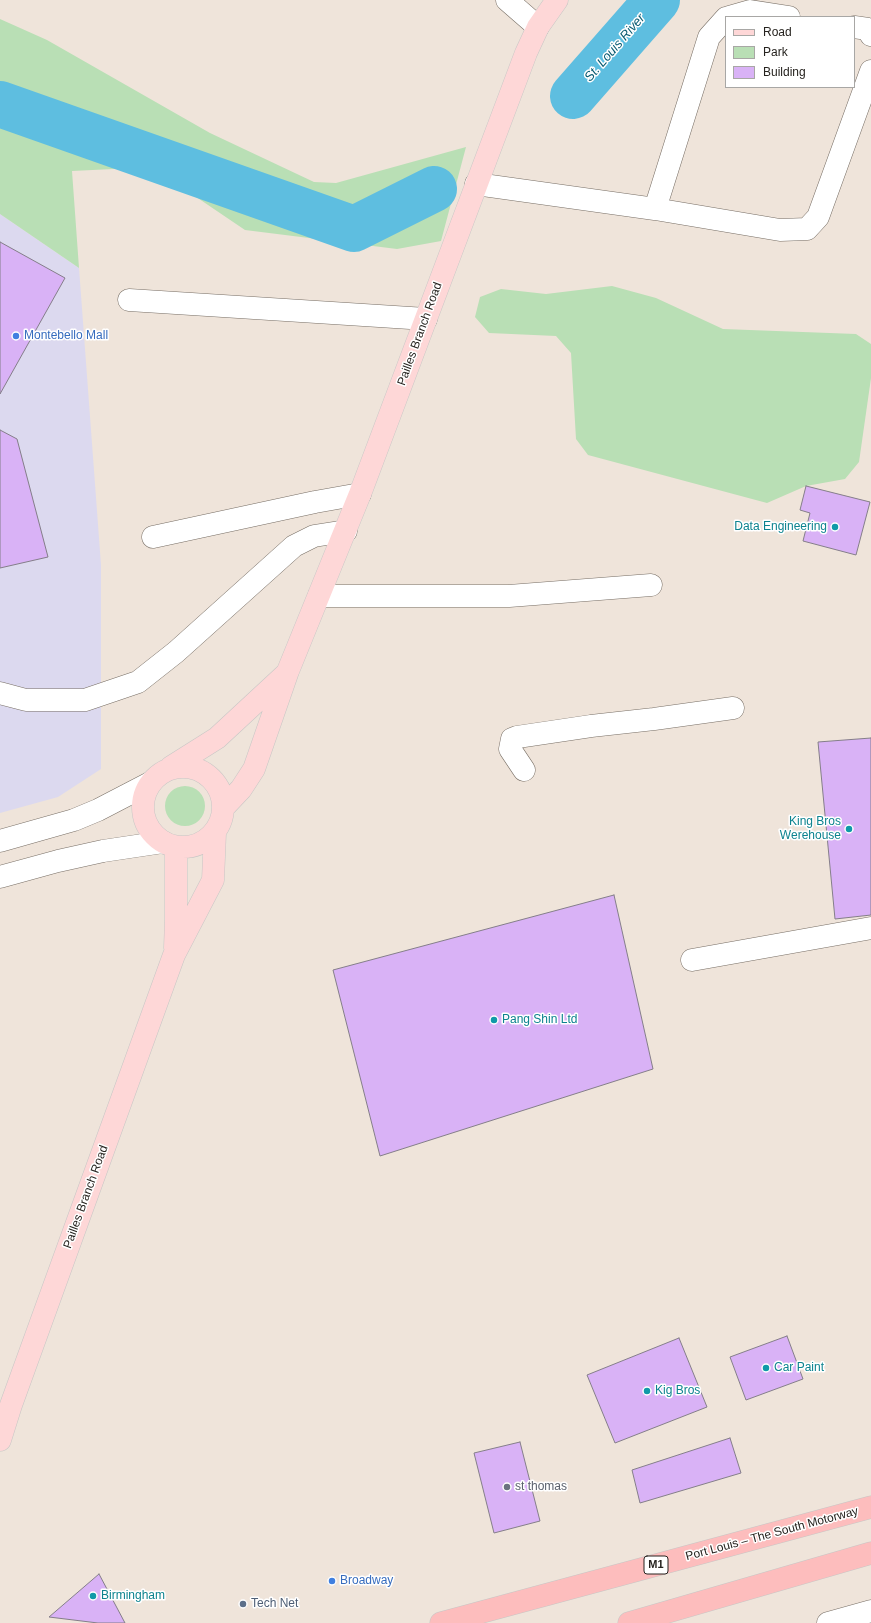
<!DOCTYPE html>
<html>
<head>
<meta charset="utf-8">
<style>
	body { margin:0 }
	#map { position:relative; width:871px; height:1623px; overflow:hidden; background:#efe4da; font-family:Helvetica,sans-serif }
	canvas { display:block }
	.legend { position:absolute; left:725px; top:16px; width:130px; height:72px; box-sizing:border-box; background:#fff; border:1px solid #a8a7a5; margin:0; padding:5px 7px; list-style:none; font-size:12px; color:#26231f }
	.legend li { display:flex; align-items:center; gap:8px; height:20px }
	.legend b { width:20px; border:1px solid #a8a7a5 }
</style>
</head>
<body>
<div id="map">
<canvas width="871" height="1623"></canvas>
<ul class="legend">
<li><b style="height:5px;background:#fed7d7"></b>Road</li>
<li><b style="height:11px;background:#b9dfb5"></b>Park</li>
<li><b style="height:11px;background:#d9b2f6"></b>Building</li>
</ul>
</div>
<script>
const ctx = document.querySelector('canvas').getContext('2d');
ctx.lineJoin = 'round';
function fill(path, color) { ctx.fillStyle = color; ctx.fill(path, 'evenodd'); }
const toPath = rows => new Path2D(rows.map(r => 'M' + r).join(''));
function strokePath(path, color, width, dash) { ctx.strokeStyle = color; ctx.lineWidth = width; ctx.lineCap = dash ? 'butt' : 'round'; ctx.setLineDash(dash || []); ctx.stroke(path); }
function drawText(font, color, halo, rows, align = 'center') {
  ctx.font = font + ' Helvetica,sans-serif'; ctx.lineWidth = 3; ctx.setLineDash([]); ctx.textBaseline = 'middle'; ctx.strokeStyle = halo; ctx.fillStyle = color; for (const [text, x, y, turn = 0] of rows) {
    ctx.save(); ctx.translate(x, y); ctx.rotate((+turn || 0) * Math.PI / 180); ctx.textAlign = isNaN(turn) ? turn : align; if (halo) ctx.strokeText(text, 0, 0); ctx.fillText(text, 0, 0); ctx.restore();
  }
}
fill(toPath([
	[0,214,79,268,101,565,101,769,58,797,0,813]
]), '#dcd9ef');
fill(toPath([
	[0,19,47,40,210,133,314,182,336,183,466,147,441,241,397,249,245,230,174,182,134,168,72,171,79,268,0,214],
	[612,286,656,298,723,329,856,334,871,344,871,378,859,462,845,479,806,486,767,503,588,455,576,439,571,353,556,336,489,333,475,317,480,297,501,289,546,294],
	'165 806a20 20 0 1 1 40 0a20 20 0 1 1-40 0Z'
]), '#b9dfb5');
strokePath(toPath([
	[573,96,657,0],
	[0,104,354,229,434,189]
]), '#5ebee0', 46);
const building = toPath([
	[0,242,65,278,0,394,0,242],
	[0,430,17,439,48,557,0,568,0,430],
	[806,486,870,502,856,555,803,541,810,513,800,510,806,486],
	[871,738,871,915,835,919,818,742,871,738],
	[614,895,653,1069,380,1156,333,970,614,895],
	[787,1336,803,1379,746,1400,730,1357,787,1336],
	[679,1338,707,1407,615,1443,587,1375,679,1338],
	[730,1438,741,1473,640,1503,632,1470,730,1438],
	[520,1442,540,1521,494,1533,474,1453,520,1442],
	[99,1574,125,1623,98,1623,49,1617,99,1574]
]);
fill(building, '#d9b2f6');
strokePath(building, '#847e89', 1);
const minor = toPath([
	[507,0,538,27],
	[729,17,750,11,789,17],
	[854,27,868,29,871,35],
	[476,184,655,209,780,230,807,229,818,217,871,71],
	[655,209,709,37,726,18],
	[129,300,426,319],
	[153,537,315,502,360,494],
	[319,596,509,596,651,585],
	[0,693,26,700,85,700,138,682,176,652,294,546,314,536,346,531],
	[524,770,510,749,512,739,517,737,591,726,654,719,733,708],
	[0,841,74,820,98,810,150,783],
	[0,877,58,861,103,851,163,842],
	[692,960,871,928],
	[828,1623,871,1611]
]);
const major = toPath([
	'143 807a40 40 0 1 1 80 0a40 40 0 1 1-80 0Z',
	[171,767,217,738,286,674],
	[224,807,241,789,254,769,288,671,360,494,526,53,538,27,557,0],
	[175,948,176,920,176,847],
	[0,1440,11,1405,174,955,213,880,215,833]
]);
const highway = toPath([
	[441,1623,871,1507],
	[629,1623,871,1553]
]);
strokePath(minor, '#776e65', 23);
strokePath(major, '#c7c6c5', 23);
strokePath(highway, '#c7c6c5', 23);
strokePath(minor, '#fff', 22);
strokePath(major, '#fed7d7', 22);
strokePath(highway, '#fdbdbd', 22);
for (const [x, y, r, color] of [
	[16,336,4,"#3f7fe0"],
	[835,527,4,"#0f9aa8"],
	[849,829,4,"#0f9aa8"],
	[494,1020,4,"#0f9aa8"],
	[766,1368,4,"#0f9aa8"],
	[647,1391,4,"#0f9aa8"],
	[507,1487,4,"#6b7280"],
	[332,1581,4,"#3f7fe0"],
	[93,1596,4,"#0f9aa8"],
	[243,1604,4,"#5c6f8a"]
]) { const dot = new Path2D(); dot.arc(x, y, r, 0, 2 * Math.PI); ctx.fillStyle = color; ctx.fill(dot); strokePath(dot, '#fff', 1.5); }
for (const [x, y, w] of [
	[656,1565,24]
]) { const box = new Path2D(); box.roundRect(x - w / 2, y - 9, w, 18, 3); ctx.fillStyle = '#fff'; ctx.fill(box); strokePath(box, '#26231f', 1); }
drawText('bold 11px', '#26231f', null, [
	["M1",656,1565]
]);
drawText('12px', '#26231f', '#fff', [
	["Pailles Branch Road",420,334,-70],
	["Pailles Branch Road",86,1197,-70],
	["Port Louis – The South Motorway",772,1534,-15]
]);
drawText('12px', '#366cbe', '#fff', [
	["Montebello Mall",24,336],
	["Broadway",340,1581]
], 'left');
drawText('12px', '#0d838f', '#fff', [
	["Data Engineering",827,527,"right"],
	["King Bros",841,822,"right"],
	["Werehouse",841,836,"right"],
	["Pang Shin Ltd",502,1020],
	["Car Paint",774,1368],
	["Kig Bros",655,1391],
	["Birmingham",101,1596]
], 'left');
drawText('12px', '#5b616d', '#fff', [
	["st thomas",515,1487]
], 'left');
drawText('12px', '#4e5e75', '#fff', [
	["Tech Net",251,1604]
], 'left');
drawText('italic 13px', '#095b72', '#fff', [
	["St. Louis River",615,48,-49]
]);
</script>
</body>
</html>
